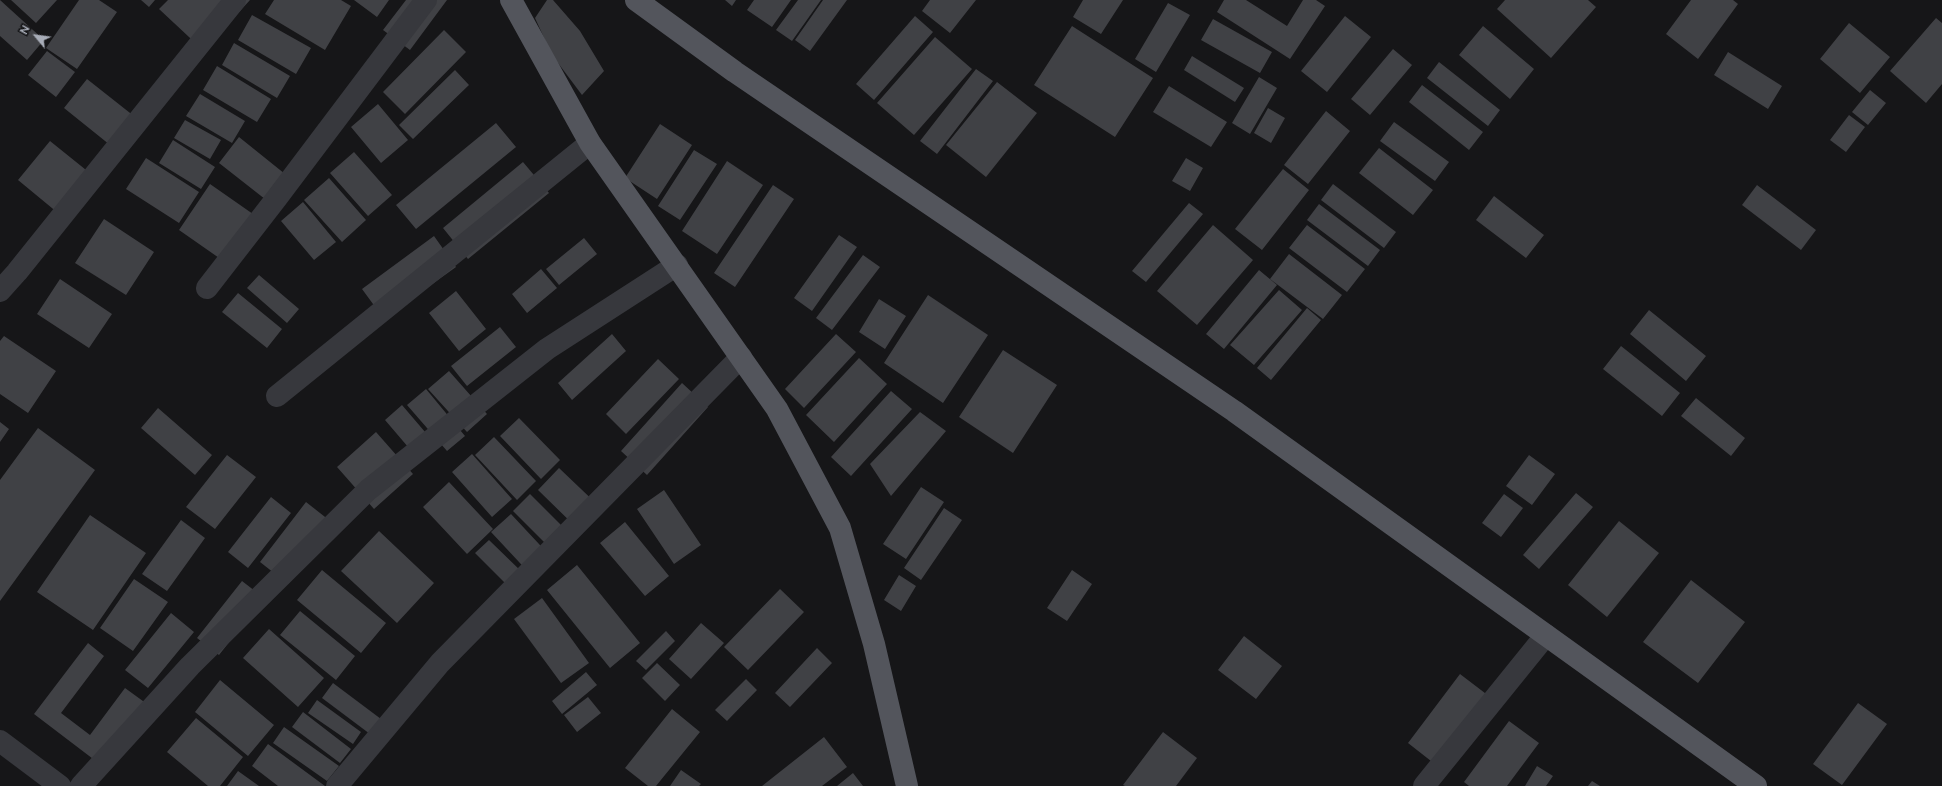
<!DOCTYPE html>
<html>
<head>
<meta charset="utf-8">
<style>
	body { margin:0 }
	#map { position:relative; width:1942px; height:786px; overflow:hidden; background:#161618; font-family:Raleway,sans-serif }
	canvas { display:block }
	.north { position:absolute; left:16px; top:16px; width:40px; height:40px; -webkit-text-stroke:3px #111113; paint-order:stroke; rotate:299deg; font-size:11px; font-weight:700; line-height:16px; text-align:center; color:#a8adb8 }
	.north::after { content:''; display:block; margin:auto; width:14px; height:18px; background:#a8adb8; clip-path:polygon(50% 0,100% 100%,50% 72%,0 100%) }
</style>
</head>
<body>
<div id="map">
<canvas width="1942" height="786"></canvas>
<div class="north">N</div>
</div>
<script>
const ctx = document.querySelector('canvas').getContext('2d');
ctx.lineJoin = 'round';
function fill(path, color) { ctx.fillStyle = color; ctx.fill(path, 'evenodd'); }
const toPath = rows => new Path2D(rows.map(r => 'M' + r).join(''));
function strokePath(path, color, width, dash) { ctx.strokeStyle = color; ctx.lineWidth = width; ctx.lineCap = dash ? 'butt' : 'round'; ctx.setLineDash(dash || []); ctx.stroke(path); }
fill(toPath([
	[0,0,44,40,27,60,0,36],
	[11,0,57,0,36,23],
	[79,0,99,0,117,12,77,69,46,48],
	[141,0,155,0,149,7],
	[168,0,250,0,204,51,159,9],
	[274,0,341,0,351,6,325,50,265,14],
	[354,0,389,0,377,17],
	[406,0,447,0,410,50,383,30],
	[547,0,553,0,580,31,604,71,582,95,552,55,535,18],
	[725,0,736,0,732,6],
	[754,0,791,0,772,27,747,10],
	[798,0,821,0,792,41,776,30],
	[823,0,847,0,810,51,795,40],
	[930,0,976,0,950,33,922,11],
	[1083,0,1123,0,1101,34,1073,17],
	[1224,0,1246,0,1287,26,1303,0,1316,0,1325,6,1290,59,1217,12],
	[1505,0,1588,0,1596,7,1551,58,1497,9],
	[1691,0,1733,0,1738,4,1698,59,1666,34],
	[1168,3,1190,15,1156,72,1135,59],
	[252,15,311,48,296,74,238,40],
	[915,16,933,32,874,100,856,84],
	[1345,16,1371,37,1327,92,1301,71],
	[1936,18,1942,23,1942,84,1926,103,1890,71],
	[1213,19,1272,52,1260,73,1201,40],
	[1849,23,1890,57,1860,93,1820,59],
	[1072,26,1153,78,1115,137,1034,85],
	[1483,26,1534,69,1510,99,1459,55],
	[444,30,466,52,405,114,383,92],
	[935,37,972,69,914,135,877,103],
	[234,43,290,76,277,98,222,65],
	[1393,49,1412,65,1370,115,1351,99],
	[47,51,75,72,56,97,28,75],
	[1728,52,1782,86,1768,109,1714,75],
	[1192,56,1244,88,1235,102,1184,70],
	[1439,62,1500,110,1488,126,1427,78],
	[217,66,271,99,257,122,203,90],
	[976,69,993,81,937,154,920,141],
	[455,70,469,85,413,139,399,125],
	[1259,77,1277,88,1250,134,1232,123],
	[87,79,144,124,120,153,64,108],
	[997,82,1037,113,986,177,946,145],
	[1422,85,1483,132,1469,150,1409,102],
	[1169,86,1227,122,1211,147,1153,112],
	[1870,90,1886,103,1868,125,1852,112],
	[200,94,245,121,232,143,186,116],
	[378,104,408,140,381,163,351,127],
	[1268,108,1285,118,1271,143,1254,133],
	[1326,111,1350,131,1308,184,1284,165],
	[1849,115,1865,127,1846,152,1830,140],
	[185,120,221,140,210,159,174,138],
	[1394,122,1449,162,1435,181,1380,141],
	[496,123,516,147,416,229,396,205],
	[660,124,692,145,657,199,625,178],
	[239,137,290,178,270,203,219,163],
	[173,140,215,167,201,189,159,163],
	[50,141,96,178,64,218,18,180],
	[1379,148,1433,190,1413,215,1359,173],
	[694,150,717,164,680,220,658,206],
	[354,152,392,195,368,216,330,173],
	[146,158,199,192,179,223,126,189],
	[1186,158,1203,168,1190,191,1172,181],
	[727,161,763,185,717,254,682,231],
	[523,162,549,193,468,259,443,228],
	[1283,169,1309,190,1262,250,1235,229],
	[329,178,366,220,342,242,304,200],
	[210,184,263,221,232,267,179,230],
	[1333,184,1396,232,1384,248,1321,200],
	[773,185,794,199,735,287,714,273],
	[1757,185,1816,230,1801,250,1742,205],
	[1494,196,1544,235,1526,258,1476,220],
	[303,202,336,242,314,260,281,221],
	[1189,203,1203,214,1146,282,1132,271],
	[1319,204,1380,250,1368,266,1307,220],
	[104,219,154,252,126,295,75,263],
	[1213,225,1253,260,1197,325,1157,291],
	[1307,225,1365,269,1347,292,1289,248],
	[839,235,857,247,812,311,794,298],
	[434,236,456,267,384,319,362,289],
	[584,238,597,254,559,285,546,269],
	[1289,254,1342,295,1323,319,1270,279],
	[863,255,880,267,832,330,816,318],
	[541,269,557,288,527,313,512,294],
	[1259,270,1277,285,1224,349,1206,334],
	[259,275,299,309,287,323,247,288],
	[60,279,112,314,89,348,37,314],
	[1279,290,1302,310,1254,365,1230,345],
	[456,291,486,329,459,351,429,313],
	[238,293,282,329,267,348,222,312],
	[928,295,988,335,943,403,884,363],
	[879,299,906,316,885,349,859,332],
	[1307,308,1321,320,1271,380,1257,368],
	[1649,310,1706,356,1686,381,1630,334],
	[500,327,516,347,467,386,451,366],
	[612,334,626,351,572,400,558,383],
	[836,334,856,352,804,408,785,389],
	[4,336,56,371,28,413,0,394,0,341],
	[1621,346,1680,393,1662,416,1603,369],
	[1003,350,1057,385,1013,453,959,417],
	[859,358,887,384,834,442,806,415],
	[658,359,679,379,626,434,606,414],
	[449,371,487,414,467,432,428,389],
	[682,383,708,407,647,475,621,451],
	[426,389,465,436,447,451,407,405],
	[891,391,912,409,851,476,831,457],
	[1696,398,1745,438,1731,456,1681,416],
	[402,405,437,446,420,461,385,420],
	[158,408,212,455,195,475,141,428],
	[920,412,946,431,891,496,870,464],
	[519,418,560,460,541,479,500,436],
	[0,422,9,429,0,442],
	[38,428,95,470,0,601,0,480],
	[376,432,413,474,374,509,337,467],
	[494,437,536,481,517,500,475,455],
	[472,454,512,499,492,517,452,472],
	[227,455,256,477,215,529,186,507],
	[1529,455,1555,474,1532,505,1506,486],
	[559,468,602,509,581,532,538,490],
	[449,482,493,529,467,554,423,507],
	[921,487,944,502,906,559,883,544],
	[664,490,701,545,674,564,637,509],
	[1576,493,1593,507,1539,569,1523,555],
	[530,494,570,534,553,551,513,511],
	[1504,494,1523,508,1501,537,1482,523],
	[271,497,291,513,248,568,228,552],
	[306,502,334,524,288,584,260,562],
	[944,508,962,520,921,580,904,568],
	[511,514,553,559,533,577,491,532],
	[90,515,146,553,93,630,37,592],
	[181,520,205,538,167,591,142,574],
	[1619,521,1659,553,1607,617,1568,585],
	[625,522,669,576,645,596,600,543],
	[379,531,434,583,397,623,341,571],
	[489,540,524,574,510,588,475,553],
	[577,565,640,643,610,668,547,590],
	[322,570,386,623,361,653,297,600],
	[1072,570,1092,584,1067,621,1047,608],
	[899,575,916,586,901,611,884,600],
	[134,579,168,602,133,651,100,628],
	[1691,580,1745,622,1698,683,1643,642],
	[242,581,264,598,219,655,197,638],
	[780,589,804,612,748,670,724,647],
	[542,598,589,663,561,683,514,619],
	[300,611,355,656,336,680,280,635],
	[171,613,194,632,148,688,125,670],
	[701,623,724,643,691,679,669,659],
	[269,629,324,678,298,707,243,658],
	[666,631,675,641,646,670,636,661],
	[1244,636,1282,666,1256,699,1218,670],
	[88,643,104,656,61,713,90,735,125,688,147,704,101,765,34,714],
	[817,648,832,663,790,707,775,693],
	[657,663,680,685,665,701,642,678],
	[586,672,597,685,562,714,552,701],
	[1460,674,1498,703,1445,772,1408,743],
	[746,679,757,690,727,721,715,710],
	[220,680,274,725,248,756,195,712],
	[333,683,381,719,370,734,322,698],
	[588,697,601,713,577,732,564,715],
	[317,700,361,732,353,744,308,713],
	[1858,703,1887,724,1842,785,1813,764],
	[672,709,700,732,656,786,648,786,625,768],
	[303,712,351,749,340,763,292,727],
	[196,718,243,757,220,786,208,786,167,752],
	[1509,721,1539,743,1507,786,1469,786,1464,782],
	[284,727,339,766,327,781,273,743],
	[1163,732,1197,758,1176,786,1125,786,1123,785],
	[824,737,847,767,822,786,762,786],
	[268,744,325,786,278,786,252,766],
	[1537,766,1553,776,1546,786,1525,786],
	[681,770,701,784,699,786,670,786],
	[238,771,259,786,227,786],
	[853,773,863,786,837,786],
	[1592,781,1600,786,1588,786]
]), '#404145');
strokePath(toPath([
	[207,288,276,199,426,0],
	[0,291,17,272,235,0],
	[277,396,590,143],
	[0,741,60,786],
	[81,786,190,666,368,490,547,349,677,265],
	[337,786,440,663,741,357],
	[1424,786,1546,635]
]), '#37383d', 22);
strokePath(toPath([
	[511,0,590,143,777,409,840,528,874,644,907,786],
	[636,0,735,72,1234,411,1756,786]
]), '#53555c', 22);
</script>
</body>
</html>
